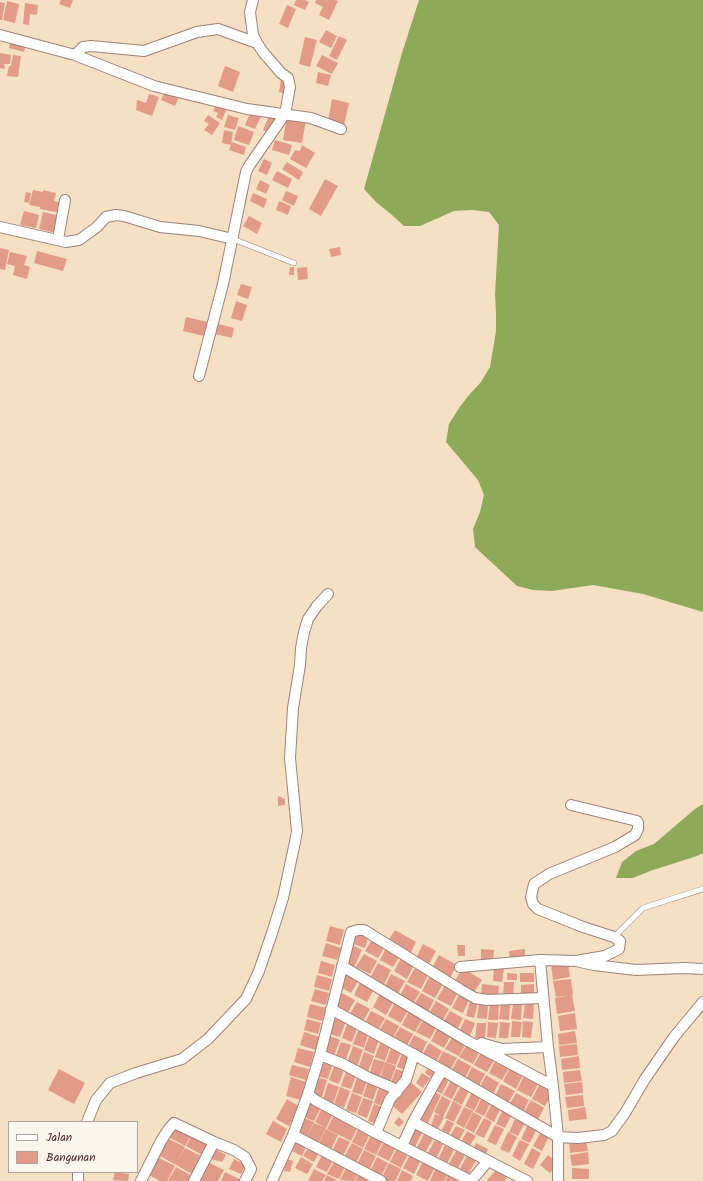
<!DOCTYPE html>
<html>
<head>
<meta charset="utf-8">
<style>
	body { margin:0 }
	#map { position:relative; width:703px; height:1181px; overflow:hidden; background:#f5e0c4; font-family:Kalam,sans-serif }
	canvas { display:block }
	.legend { position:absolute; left:8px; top:1121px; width:130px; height:52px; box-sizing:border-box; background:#fbf7ec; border:1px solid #b4a19f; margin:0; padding:5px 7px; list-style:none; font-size:12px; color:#4a1f2b }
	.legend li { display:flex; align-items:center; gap:8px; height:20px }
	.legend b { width:20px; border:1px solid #b4a19f }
</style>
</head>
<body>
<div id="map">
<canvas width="703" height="1181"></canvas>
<ul class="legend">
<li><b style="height:5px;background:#fff"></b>Jalan</li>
<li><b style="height:11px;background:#e29b88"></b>Bangunan</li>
</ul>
</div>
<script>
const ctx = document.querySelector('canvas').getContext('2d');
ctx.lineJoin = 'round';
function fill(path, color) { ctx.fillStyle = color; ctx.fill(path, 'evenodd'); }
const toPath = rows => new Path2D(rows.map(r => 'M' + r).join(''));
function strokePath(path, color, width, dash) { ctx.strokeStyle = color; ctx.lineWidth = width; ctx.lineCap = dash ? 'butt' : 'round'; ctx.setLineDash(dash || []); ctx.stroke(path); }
fill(toPath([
	[419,0,703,0,703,612,643,594,593,585,552,591,533,590,517,586,475,547,473,529,480,512,484,495,478,480,446,442,449,424,459,408,469,395,481,382,490,367,496,331,496,313,495,294,499,225,489,212,472,210,454,211,420,226,404,226,392,215,376,202,364,189,402,53],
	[703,804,703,853,697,856,650,871,633,878,616,878,622,862,636,851,654,844,695,809]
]), '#8fa95b');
fill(toPath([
	[61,0,73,0,70,8,59,4],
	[296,0,305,0,309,2,305,10,294,5],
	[316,0,335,0,338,1,329,20,319,15,323,7,315,3],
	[7,1,19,4,15,23,3,20],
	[0,2,5,3,2,20,0,20],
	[25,3,38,5,37,15,30,14,29,25,23,24],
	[287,5,296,9,288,28,279,24],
	[326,30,337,36,331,48,319,42],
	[339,36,347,40,337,60,329,56],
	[305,37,317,40,310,67,299,64],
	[11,41,26,45,24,52,9,48],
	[0,53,11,55,10,64,4,64,5,69,0,68],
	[13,55,21,56,18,77,7,76,9,66,11,66],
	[322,55,338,63,332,74,316,66],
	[225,66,240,72,233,92,218,86],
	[318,72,331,75,328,86,316,83],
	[281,80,287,81,285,94,279,92],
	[165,91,179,97,175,106,161,100],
	[149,94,159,97,152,116,136,110,137,100,146,103],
	[332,99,349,103,344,125,328,121],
	[217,103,227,108,222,120,216,117,218,113,213,111],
	[251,111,261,116,255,129,245,125],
	[208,115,220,123,212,135,204,130,209,124,204,121],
	[228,115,239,118,235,130,224,127],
	[269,116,277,120,271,134,263,130],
	[287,116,306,120,302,143,283,140],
	[238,126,254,132,249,145,234,140],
	[224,130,233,132,231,145,222,143],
	[275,140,292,145,289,155,272,150],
	[232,142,246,147,244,155,229,150],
	[302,145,315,153,306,168,290,159,295,150,300,151],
	[264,159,272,163,267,175,258,171],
	[287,162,303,172,299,180,282,169],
	[277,171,292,179,288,188,272,180],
	[325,179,338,186,321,216,309,209],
	[260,180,270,185,266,194,256,189],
	[33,190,43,192,43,190,56,193,54,201,63,203,61,213,40,209,40,207,29,205],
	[286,191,298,196,294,206,282,200],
	[26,192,31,193,29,203,24,202],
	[253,193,267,199,264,208,250,201],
	[279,201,291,206,288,215,276,210],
	[24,211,39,215,36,228,20,225],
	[43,212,60,216,56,233,39,229],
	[249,216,262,223,257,234,243,226],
	[340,247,341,255,331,257,329,249],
	[0,248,9,250,5,270,0,269],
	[37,251,67,259,63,271,34,263],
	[10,252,27,256,24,265,30,267,27,279,13,275,15,266,7,264],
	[290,267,294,267,294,275,289,275],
	[307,267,308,279,298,280,297,268],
	[241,284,252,287,248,299,237,295],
	[236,301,247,305,242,321,231,318],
	[186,317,207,322,204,336,183,331],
	[218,324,234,328,232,338,215,334],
	[278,796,285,799,285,805,278,806],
	[330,926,344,930,340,945,326,941],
	[395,930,416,942,410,954,388,941],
	[355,933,368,938,365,948,351,943],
	[373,938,386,945,378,958,365,951],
	[326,943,341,948,337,960,322,956],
	[423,944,436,951,429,964,416,958],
	[457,945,465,945,465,956,458,956],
	[354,946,362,950,354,967,345,963],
	[387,946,401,954,393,967,380,960],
	[481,949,494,950,493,961,481,961],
	[525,949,525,960,510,960,509,951],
	[364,954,377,961,370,974,356,967],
	[439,955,457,965,450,978,432,968],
	[401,958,414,965,407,979,394,971],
	[321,961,335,965,332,977,318,973],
	[568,962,570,977,553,980,551,964],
	[378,963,391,970,384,984,371,976],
	[415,968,428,975,421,989,407,982],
	[463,968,482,980,473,994,454,982],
	[494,968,504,969,502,982,493,981],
	[346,972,359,980,351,993,338,986],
	[507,973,517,974,517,980,507,980],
	[520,973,534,973,534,982,520,982],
	[391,974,405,981,397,995,384,988],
	[317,975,332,979,329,991,314,987],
	[429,977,443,984,435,998,422,991],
	[571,979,573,995,556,997,553,981],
	[361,981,374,989,367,1002,354,995],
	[504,982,514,982,513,997,503,996],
	[406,984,420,992,412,1005,399,998],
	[482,984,499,986,498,998,481,995],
	[534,984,534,994,521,994,521,985],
	[445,985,458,992,451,1006,437,999],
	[315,989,329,993,326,1005,311,1001],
	[342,993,355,1000,347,1014,334,1007],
	[421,993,434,1000,427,1014,413,1006],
	[380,994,394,1001,386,1015,373,1007],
	[459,995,469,1000,463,1013,452,1008],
	[572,995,575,1011,557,1014,555,998],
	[436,1001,449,1009,442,1022,428,1015],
	[470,1001,478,1003,474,1018,466,1016],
	[357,1002,370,1009,362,1023,349,1015],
	[395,1002,408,1010,401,1023,388,1016],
	[479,1003,488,1004,487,1019,477,1018],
	[501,1003,510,1004,509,1020,499,1019],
	[525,1003,534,1004,533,1019,523,1018],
	[310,1004,326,1008,322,1021,307,1017],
	[490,1004,499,1005,498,1020,488,1020],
	[513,1004,522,1004,521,1020,511,1019],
	[371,1011,385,1018,377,1032,364,1024],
	[409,1011,423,1018,415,1032,402,1025],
	[450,1011,463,1018,456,1032,442,1024],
	[575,1013,577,1029,560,1031,558,1016],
	[336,1017,346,1021,340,1037,330,1034],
	[307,1019,321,1023,318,1034,304,1030],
	[386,1019,399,1026,392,1040,378,1033],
	[424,1019,437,1026,430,1039,416,1032],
	[465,1019,475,1023,470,1036,459,1032],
	[512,1021,522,1022,520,1037,511,1037],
	[523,1021,533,1022,531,1038,522,1037],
	[348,1022,358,1025,352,1042,342,1038],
	[488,1022,498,1023,496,1038,487,1037],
	[500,1022,510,1023,508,1038,499,1038],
	[477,1023,486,1023,485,1039,475,1038],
	[400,1027,413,1034,406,1048,392,1041],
	[438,1027,451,1035,444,1048,431,1041],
	[359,1028,369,1031,364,1048,353,1044],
	[575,1031,577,1043,559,1045,558,1034],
	[304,1032,320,1037,316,1050,300,1045],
	[370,1034,380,1037,374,1054,364,1050],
	[414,1035,427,1042,420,1056,407,1049],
	[330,1036,340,1040,334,1056,324,1053],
	[453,1036,466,1043,459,1056,445,1049],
	[381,1041,391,1044,385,1061,375,1057],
	[341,1042,351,1045,345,1062,335,1058],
	[429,1043,442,1051,435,1064,421,1057],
	[467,1044,480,1051,473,1064,459,1057],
	[577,1044,578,1055,560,1057,559,1046],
	[392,1045,402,1049,396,1065,386,1062],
	[353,1046,363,1050,357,1067,347,1063],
	[298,1048,314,1052,310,1067,294,1062],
	[403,1051,412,1054,406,1070,397,1067],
	[443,1051,457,1058,449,1072,436,1065],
	[364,1052,374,1056,368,1072,358,1069],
	[481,1052,495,1059,487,1072,474,1065],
	[579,1056,580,1068,562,1070,561,1059],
	[323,1059,333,1063,328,1079,318,1076],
	[374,1059,385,1062,379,1079,369,1075],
	[458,1059,471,1066,464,1080,450,1073],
	[496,1059,510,1067,502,1080,489,1073],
	[385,1062,396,1066,390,1083,380,1079],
	[335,1064,345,1067,339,1084,329,1080],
	[292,1065,309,1069,306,1080,289,1075],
	[429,1066,436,1071,431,1077,425,1073],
	[472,1067,485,1074,478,1088,465,1081],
	[510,1068,523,1075,516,1089,503,1081],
	[59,1069,85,1083,74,1104,48,1090],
	[347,1069,357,1073,351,1089,341,1086],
	[396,1069,405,1072,398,1088,390,1085],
	[580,1070,582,1081,564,1083,563,1072],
	[422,1073,430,1078,423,1088,416,1083],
	[441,1073,450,1077,442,1094,433,1089],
	[358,1075,368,1078,362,1095,352,1092],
	[486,1075,499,1083,492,1096,479,1089],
	[524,1076,538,1084,531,1097,517,1090],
	[291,1077,306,1082,301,1100,286,1096],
	[317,1077,327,1080,322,1097,311,1093],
	[369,1079,379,1083,373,1100,363,1096],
	[452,1079,460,1083,452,1099,443,1095],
	[409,1081,422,1092,402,1114,389,1103],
	[582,1082,583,1093,566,1095,564,1084],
	[328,1083,339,1087,333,1104,323,1100],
	[462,1084,470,1088,462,1105,453,1100],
	[501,1084,515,1091,507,1105,494,1098],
	[539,1085,553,1092,545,1106,532,1099],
	[340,1087,350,1091,344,1108,334,1104],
	[379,1087,390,1090,384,1107,374,1103],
	[473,1090,482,1094,474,1111,465,1106],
	[432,1091,441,1095,428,1123,420,1119],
	[352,1093,362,1097,356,1113,346,1110],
	[516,1093,529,1100,522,1114,508,1107],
	[483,1095,492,1100,484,1116,475,1112],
	[583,1095,584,1106,567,1108,565,1097],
	[442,1096,451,1101,443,1117,444,1118,438,1128,431,1126,435,1114,441,1116,434,1112],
	[363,1098,373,1101,367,1118,357,1114],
	[287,1099,300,1107,289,1126,276,1119],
	[310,1100,322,1106,314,1121,302,1116],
	[531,1100,544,1108,537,1121,523,1114],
	[453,1101,462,1106,454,1122,445,1118],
	[493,1101,502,1105,494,1122,485,1117],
	[374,1104,384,1108,378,1124,368,1121],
	[323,1106,334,1112,326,1128,315,1122],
	[464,1107,473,1111,464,1128,456,1123],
	[504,1107,513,1112,505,1128,496,1124],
	[585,1107,587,1119,569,1121,568,1110],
	[473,1112,482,1117,474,1133,465,1128],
	[335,1113,347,1119,339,1135,327,1129],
	[517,1115,526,1120,518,1136,509,1132],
	[302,1117,314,1122,306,1138,294,1132],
	[399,1117,404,1122,399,1127,394,1123],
	[484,1118,492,1122,484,1138,475,1134],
	[347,1119,359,1125,351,1141,339,1135],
	[447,1120,454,1123,449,1134,442,1130],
	[273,1121,287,1129,281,1142,266,1134],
	[529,1122,538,1127,530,1143,521,1139],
	[314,1123,326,1128,318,1144,306,1138],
	[173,1125,192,1134,185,1146,167,1136],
	[495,1125,504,1129,496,1145,487,1141],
	[360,1126,371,1132,363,1148,352,1142],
	[456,1126,465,1130,459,1140,450,1136],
	[413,1128,422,1133,414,1149,405,1144],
	[326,1129,338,1135,330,1151,318,1145],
	[542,1130,550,1134,542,1151,533,1146],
	[467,1131,476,1136,469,1147,461,1142],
	[508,1132,517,1137,509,1153,500,1149],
	[372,1133,384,1139,376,1155,364,1149],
	[424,1134,433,1139,424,1155,415,1151],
	[192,1135,210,1144,204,1156,186,1146],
	[339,1137,350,1142,342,1158,331,1153],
	[167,1138,185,1147,176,1165,158,1155],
	[385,1140,397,1145,389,1161,377,1155],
	[435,1140,443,1144,435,1161,426,1156],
	[520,1140,529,1144,520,1161,512,1156],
	[586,1140,588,1151,570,1153,569,1142],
	[294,1141,306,1147,302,1156,290,1150],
	[352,1143,363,1149,355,1165,343,1159],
	[476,1143,488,1149,484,1158,472,1152],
	[445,1145,454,1150,446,1166,437,1162],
	[398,1146,409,1152,401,1168,390,1162],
	[185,1148,203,1157,194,1175,176,1165],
	[308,1148,319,1153,314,1162,303,1156],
	[532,1148,541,1153,533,1169,524,1164],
	[215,1149,226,1155,222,1162,211,1159],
	[364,1150,376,1156,368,1172,356,1166],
	[456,1151,465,1155,456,1172,447,1167],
	[588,1152,589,1164,572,1166,570,1155],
	[323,1153,334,1158,327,1172,316,1167],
	[411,1153,422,1158,414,1174,403,1168],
	[548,1155,558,1163,550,1173,540,1165],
	[467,1156,476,1160,467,1177,458,1172],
	[157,1157,175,1166,167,1181,160,1181,147,1174],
	[301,1157,313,1164,307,1174,295,1168],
	[377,1157,388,1163,380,1178,369,1173],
	[234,1159,246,1165,241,1174,229,1169],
	[287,1159,293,1161,290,1172,284,1171],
	[424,1159,436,1165,428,1181,416,1175],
	[335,1160,346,1165,339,1179,327,1174],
	[206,1161,224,1170,218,1181,202,1181,197,1178],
	[389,1163,401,1169,395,1181,385,1181,381,1179],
	[437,1165,449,1171,444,1181,430,1181],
	[347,1166,359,1172,354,1181,340,1180],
	[176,1167,194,1177,191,1181,168,1181],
	[572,1168,589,1169,589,1179,572,1179],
	[314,1169,326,1175,322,1181,308,1181],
	[497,1169,507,1178,505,1181,488,1181,487,1180],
	[402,1170,413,1176,411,1181,397,1181],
	[115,1172,129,1174,128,1181,113,1180],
	[225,1172,243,1181,221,1181],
	[360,1172,371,1178,369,1181,355,1181],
	[449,1173,461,1178,459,1181,445,1181],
	[327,1175,338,1181,324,1181]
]), '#e29b88');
const lane = toPath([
	[233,239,294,263],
	[614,937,643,908,703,889]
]);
const street = toPath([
	[0,35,75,55,154,86,247,109,311,118,341,129],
	[75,55,83,47,91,46,144,51,197,32,218,29,257,43],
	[0,227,66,242,79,240,97,227,106,217,116,215,124,216,160,227,199,231,233,239],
	[58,239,65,200],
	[199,376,223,284,246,172,249,166,285,114,290,87,288,78,281,73,263,52,257,43,253,35,250,12,253,0],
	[571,805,637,821,638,823,638,829,635,835,615,847,549,874,534,884,531,897,533,904,538,909,583,927,614,937,620,941,619,949,605,956,576,961],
	[540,960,576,961,594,965,636,970,684,968,703,969],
	[342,966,466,1040,553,1086],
	[460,967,540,960,548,1047,553,1086,558,1137,558,1181],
	[331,1009,442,1070,558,1137,578,1138,604,1135,612,1131,625,1113,645,1079,674,1037,703,1002],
	[481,1043,502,1049,548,1047],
	[320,1055,343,1064,367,1077,391,1087,397,1092],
	[308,1094,315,1100,376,1133,471,1181,488,1161],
	[87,1122,96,1100,110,1083,136,1073,182,1059,208,1039,246,999,259,971,272,933,283,898,295,842,297,831,290,758,293,708,300,665,301,648,304,632,308,619,317,606,328,594],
	[413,1122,527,1181],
	[376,1133,390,1099,406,1080,414,1054],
	[293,1135,381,1181],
	[402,1146,413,1122,442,1070],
	[78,1181,78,1172],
	[141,1181,161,1141,168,1130,174,1123,214,1142,234,1150,245,1157,251,1169,245,1181],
	[194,1181,214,1142],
	[272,1181,293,1135,308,1094,320,1055,351,932,358,930,364,930,461,990,475,998,487,1000,543,998]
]);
strokePath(lane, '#a08078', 6);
strokePath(street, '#a08078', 12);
strokePath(lane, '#fff', 5);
strokePath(street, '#fff', 10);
</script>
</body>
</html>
